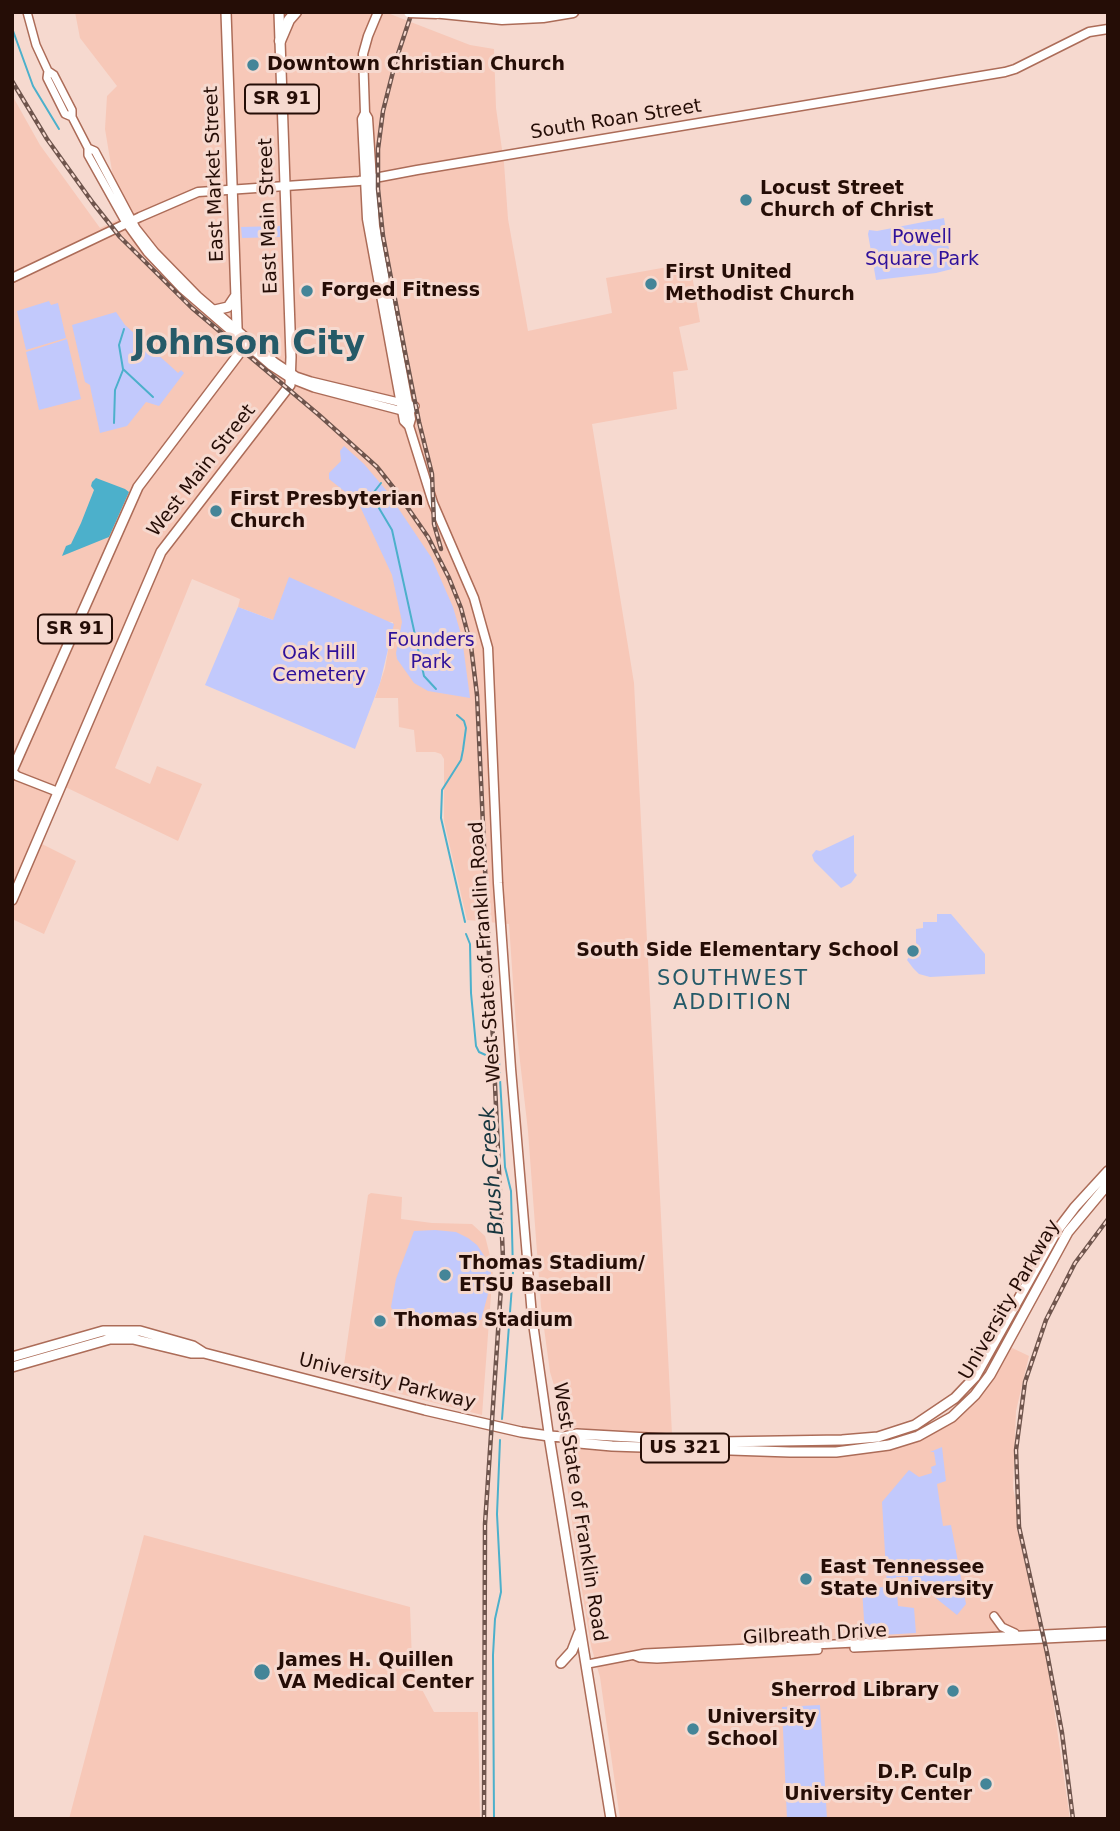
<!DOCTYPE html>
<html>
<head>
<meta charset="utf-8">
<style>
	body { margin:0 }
	#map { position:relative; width:1120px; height:1831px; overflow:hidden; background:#f6d9cf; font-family:"DejaVu Sans",sans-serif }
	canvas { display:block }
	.frame { position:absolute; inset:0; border:14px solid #250d06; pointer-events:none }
</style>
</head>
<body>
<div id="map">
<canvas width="1120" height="1831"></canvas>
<div class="frame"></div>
</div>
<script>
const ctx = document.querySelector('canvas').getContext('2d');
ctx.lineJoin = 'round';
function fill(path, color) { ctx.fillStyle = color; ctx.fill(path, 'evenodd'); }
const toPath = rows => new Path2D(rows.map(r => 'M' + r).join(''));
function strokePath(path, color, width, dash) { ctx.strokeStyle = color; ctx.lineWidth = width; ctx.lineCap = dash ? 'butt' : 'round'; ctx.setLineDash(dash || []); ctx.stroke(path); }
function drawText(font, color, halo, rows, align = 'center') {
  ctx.font = font + ' "DejaVu Sans",sans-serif'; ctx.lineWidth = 6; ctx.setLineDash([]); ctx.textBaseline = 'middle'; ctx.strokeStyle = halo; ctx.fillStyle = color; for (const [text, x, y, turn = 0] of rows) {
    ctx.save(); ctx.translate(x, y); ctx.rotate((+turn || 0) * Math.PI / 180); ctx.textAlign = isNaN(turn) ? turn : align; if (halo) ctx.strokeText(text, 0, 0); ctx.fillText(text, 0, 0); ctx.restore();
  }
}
fill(toPath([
	[75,12,385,12,470,45,494,49,496,108,504,163,508,219,528,331,612,313,606,278,690,263,700,322,679,327,688,370,673,372,677,409,592,424,634,683,672,1434,609,1431,570,1427,562,1424,559,1402,550,1372,541,1306,528,1131,516,1026,509,924,467,920,444,821,444,759,441,754,435,752,416,752,414,730,399,727,398,698,375,698,385,668,393,622,273,620,238,607,240,599,192,579,115,768,150,784,157,766,202,784,178,841,57,783,32,839,76,861,44,934,12,919,12,95,40,145,100,228,128,215,115,189,105,129,107,96,117,86,80,38],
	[371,1193,402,1197,401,1219,432,1223,472,1224,485,1236,493,1268,482,1415,342,1379,368,1195],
	[1006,1345,1029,1356,1016,1411,1013,1488,1042,1625,1070,1819,620,1819,600,1677,591,1646,578,1566,564,1462,565,1452,572,1449,587,1448,620,1451,878,1451,905,1444,968,1402],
	[144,1535,410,1607,412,1661,418,1682,434,1712,478,1712,480,1819,69,1819]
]), '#f7c8b8');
fill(toPath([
	[944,218,952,269,936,273,876,280,868,234,869,230,877,231],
	[280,226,280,237,242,238,241,227],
	[49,301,51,305,58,303,66,338,26,350,17,311],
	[116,312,125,325,176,371,178,373,181,370,184,373,159,406,146,402,127,426,100,433,91,391,90,385,85,382,72,325],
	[67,339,81,399,39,410,26,352],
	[344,446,364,464,386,490,431,557,453,607,462,638,470,698,428,691,414,683,397,659,396,653,402,622,392,575,358,502,329,479,329,473,341,461,340,451],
	[289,577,394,624,380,683,355,749,205,685,238,607,273,620],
	[854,835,854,872,857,875,851,883,841,888,814,861,812,855,816,850,820,851],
	[937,914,951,914,985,954,985,974,930,977,919,974,913,968,907,960,911,953,916,953,916,929,923,928,923,922,937,922],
	[435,1230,456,1232,468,1238,477,1245,489,1263,492,1279,481,1320,429,1322,398,1319,391,1307,396,1279,414,1231],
	[942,1447,946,1481,937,1484,943,1526,951,1525,966,1604,957,1615,932,1595,909,1595,908,1577,896,1577,898,1606,914,1608,916,1633,865,1636,862,1588,887,1587,882,1502,909,1470,919,1477,932,1473,931,1467,936,1465,934,1452,930,1452],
	[820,1705,827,1819,787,1819,782,1707]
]), '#c2c9fc');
fill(toPath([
	[96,478,125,489,129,492,109,537,62,556,66,546,71,544,81,523,94,490,91,486,92,482]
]), '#4cb0cb');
strokePath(toPath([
	[12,28,33,86,59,129],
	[124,329,119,345,123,369,153,397],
	[114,423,115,390,123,370],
	[381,483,374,492,373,498,392,530,424,676,436,689],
	[457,715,464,721,466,728,463,750,461,760,442,790,441,818,465,922],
	[466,934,470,944,471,993,476,1046,479,1052,499,1061,505,1167,511,1191,513,1272,502,1419],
	[494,1819,493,1655,495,1619,501,1592,497,1514,500,1440]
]), '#4cb0cb', 2);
const tertiary = toPath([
	[27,12,36,45,48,71,47,78,65,114,72,117],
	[48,71,54,75,72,110,72,117,88,148,88,155,126,223,147,252,182,289,271,366,291,379,314,388,402,411,410,412,415,406,311,381,296,376,275,362,198,296,155,252,136,228,95,151,88,148],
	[994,1616,1002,1627,1015,1633],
	[854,1648,1108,1636],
	[635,1656,640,1658,657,1659,818,1650],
	[588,1664,645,1653,1108,1631]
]);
const secondary = toPath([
	[378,12,368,36,363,54,365,113,368,118,375,226,411,419,409,426],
	[365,113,362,119,367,219,404,421,409,426,433,503,474,598,488,648,498,883,511,1069,532,1316,549,1436],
	[12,278,140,217,198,192,359,181,417,170,1005,72,1015,69,1089,32,1108,29],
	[12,771,17,776,58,792]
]);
const primary = toPath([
	[215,310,228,307,236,295],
	[12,771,138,487,238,355,226,12],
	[12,900,161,552,290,385,291,357,279,12],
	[12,1357,103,1331,140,1331,193,1346,204,1353,425,1410,521,1432,549,1436],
	[12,1367,110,1339,133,1339,191,1353,202,1353]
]);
const trunk = toPath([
	[564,1437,577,1434,719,1442,842,1440,878,1437,915,1425,955,1398,975,1377,1056,1232,1075,1207,1108,1171],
	[561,1663,572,1651,579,1633],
	[611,1819,549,1436,564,1437,579,1443,612,1446,790,1452,836,1452,889,1445,918,1436,952,1417,975,1395,990,1375,1068,1232,1108,1184]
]);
const motorway = toPath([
	[432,12,502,19,543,17,573,12],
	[280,41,289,20,296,12]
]);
strokePath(tertiary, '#ac6c58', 10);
strokePath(secondary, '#ac6c58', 11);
strokePath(primary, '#ac6c58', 12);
strokePath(trunk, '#ac6c58', 12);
strokePath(motorway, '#ac6c58', 13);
strokePath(tertiary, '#fff', 7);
strokePath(secondary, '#fff', 8);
strokePath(primary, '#fff', 9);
strokePath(trunk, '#fff', 9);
strokePath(motorway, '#fff', 10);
const rail = toPath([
	[412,12,396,60,383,111,378,149,378,189,383,236,405,352,419,422,432,474,434,524,441,549],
	[12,81,47,139,93,203,120,237,192,308,319,415,377,467,396,491,428,537,449,578,461,608,471,646,477,695,503,1258,485,1524,484,1819],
	[1073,1819,1062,1733,1047,1653,1019,1527,1016,1450,1025,1382,1046,1320,1075,1263,1108,1219]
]);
strokePath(rail, '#6f554d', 4.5);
strokePath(rail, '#f6d9cf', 2, [5]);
const motorwayBridge = toPath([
	[409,12,437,13]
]);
strokePath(motorwayBridge, '#ac6c58', 13, []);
strokePath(motorwayBridge, '#fff', 10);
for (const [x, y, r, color] of [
	[253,65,7,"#448598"],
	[746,200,7,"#448598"],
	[651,284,7,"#448598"],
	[307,291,7,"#448598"],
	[216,511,7,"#448598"],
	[913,951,7,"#448598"],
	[445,1275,7,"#448598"],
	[380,1321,7,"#448598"],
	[806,1579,7,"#448598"],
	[262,1672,9,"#448598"],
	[953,1691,7,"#448598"],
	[693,1729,7,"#448598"],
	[986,1784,7,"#448598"]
]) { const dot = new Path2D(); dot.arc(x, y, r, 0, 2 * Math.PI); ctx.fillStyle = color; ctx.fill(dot); strokePath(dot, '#f6d9cf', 2.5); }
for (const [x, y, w] of [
	[282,99,74],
	[75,629,74],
	[685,1448,88]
]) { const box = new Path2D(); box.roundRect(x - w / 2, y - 14.5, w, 29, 5); ctx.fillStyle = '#f6d9cf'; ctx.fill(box); strokePath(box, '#250d06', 2); }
drawText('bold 18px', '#250d06', null, [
	["SR 91",282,99],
	["SR 91",75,629],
	["US 321",685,1448]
]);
drawText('bold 19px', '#250d06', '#f6d9cf', [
	["Downtown Christian Church",267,65],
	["Locust Street",760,189],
	["Church of Christ",760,211],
	["First United",665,273],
	["Methodist Church",665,295],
	["Forged Fitness",321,291],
	["First Presbyterian",230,500],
	["Church",230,522],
	["South Side Elementary School",899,951,"right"],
	["Thomas Stadium/",459,1264],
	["ETSU Baseball",459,1286],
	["Thomas Stadium",394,1321],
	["East Tennessee",820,1568],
	["State University",820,1590],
	["James H. Quillen",278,1661],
	["VA Medical Center",278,1683],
	["Sherrod Library",939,1691,"right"],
	["University",707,1718],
	["School",707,1740],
	["D.P. Culp",972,1773,"right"],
	["University Center",972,1795,"right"]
], 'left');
drawText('19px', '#250d06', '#f6d9cf', [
	["South Roan Street",616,120,-9],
	["East Market Street",215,174,-92],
	["East Main Street",269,216,-92],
	["West Main Street",202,471,-52],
	["West State of Franklin Road",486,952,-94],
	["University Parkway",1010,1300,-60],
	["University Parkway",387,1382,14],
	["West State of Franklin Road",579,1512,81],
	["Gilbreath Drive",815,1635,-3]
]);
drawText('19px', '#2f119b', '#f6d9cf', [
	["Powell",922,238],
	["Square Park",922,260],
	["Founders",431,641],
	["Park",431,663],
	["Oak Hill",319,654],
	["Cemetery",319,676]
]);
ctx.letterSpacing = '2px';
drawText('21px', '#255a68', '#f6d9cf', [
	["SOUTHWEST",733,980],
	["ADDITION",733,1004]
]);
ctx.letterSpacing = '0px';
drawText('italic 21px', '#17363f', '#f6d9cf', [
	["Brush Creek",493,1171,-94]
]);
drawText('bold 33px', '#255a68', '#f6d9cf', [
	["Johnson City",249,345]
]);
</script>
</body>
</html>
